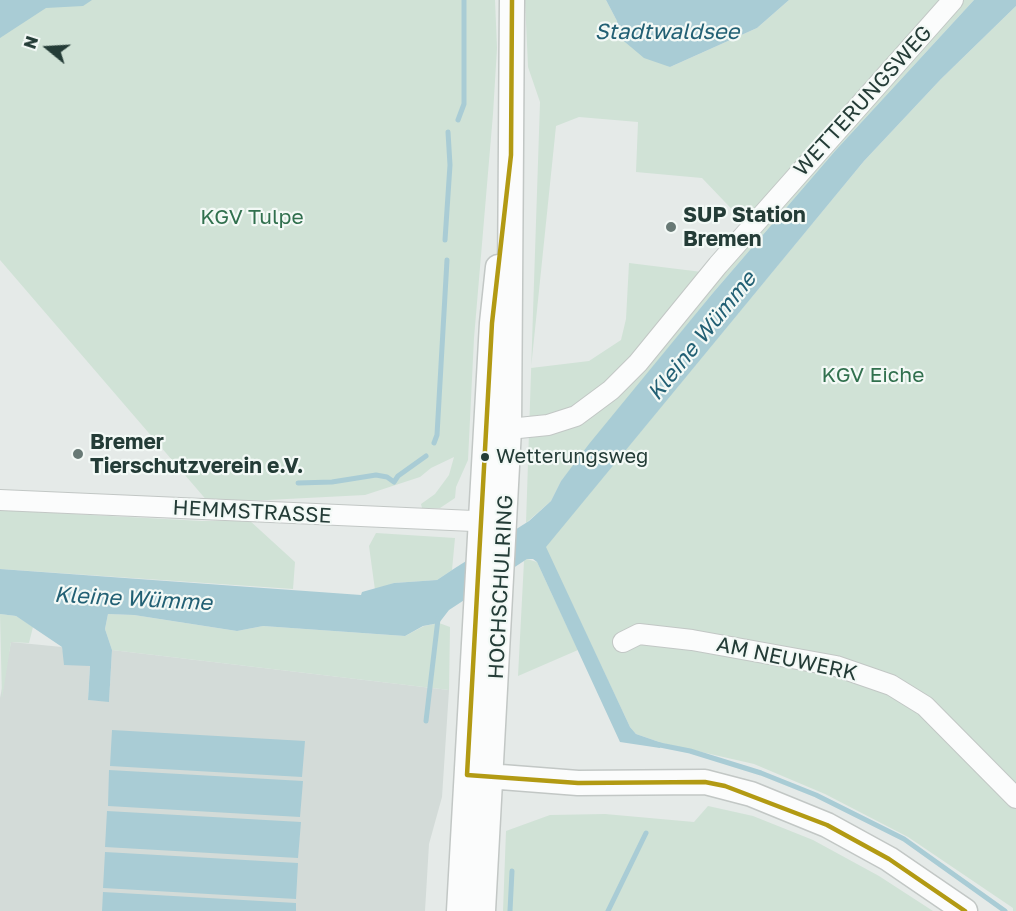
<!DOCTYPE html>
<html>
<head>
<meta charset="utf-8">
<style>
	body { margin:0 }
	#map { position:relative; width:1016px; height:911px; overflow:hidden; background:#e5eae8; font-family:"Golos Text",sans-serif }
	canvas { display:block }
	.north { position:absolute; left:18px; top:18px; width:60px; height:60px; -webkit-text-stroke:4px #f3f9f6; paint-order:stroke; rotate:288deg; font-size:16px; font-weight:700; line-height:24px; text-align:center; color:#243c37 }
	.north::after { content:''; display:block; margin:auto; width:21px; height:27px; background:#243c37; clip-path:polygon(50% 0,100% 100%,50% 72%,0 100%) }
</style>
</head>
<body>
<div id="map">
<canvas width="1016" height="911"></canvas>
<div class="north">N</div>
</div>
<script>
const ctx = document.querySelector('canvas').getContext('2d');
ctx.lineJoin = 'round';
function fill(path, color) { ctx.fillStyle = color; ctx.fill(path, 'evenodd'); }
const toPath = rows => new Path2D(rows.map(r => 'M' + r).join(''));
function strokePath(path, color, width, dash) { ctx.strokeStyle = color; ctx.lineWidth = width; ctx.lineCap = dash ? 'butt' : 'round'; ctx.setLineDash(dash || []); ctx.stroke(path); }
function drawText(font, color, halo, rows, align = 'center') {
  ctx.font = font + ' "Golos Text",sans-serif'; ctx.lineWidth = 4.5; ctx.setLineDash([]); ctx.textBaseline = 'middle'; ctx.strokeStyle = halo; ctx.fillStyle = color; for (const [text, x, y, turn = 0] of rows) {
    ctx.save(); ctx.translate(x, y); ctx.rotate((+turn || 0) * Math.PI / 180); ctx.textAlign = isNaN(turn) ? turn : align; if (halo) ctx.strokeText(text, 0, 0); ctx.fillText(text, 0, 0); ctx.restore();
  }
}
fill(toPath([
	[11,642,62,647,64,657,90,666,88,700,109,701,112,650,449,690,442,797,429,844,425,911,0,911,0,698]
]), '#d3dbd8');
fill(toPath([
	[0,0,495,0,497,48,493,114,474,338,468,460,456,487,455,498,440,508,422,508,421,504,435,494,449,475,454,457,431,468,420,477,365,495,209,503,0,260],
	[525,0,606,0,617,21,619,37,670,67,757,28,789,0,974,0,835,151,712,294,561,481,551,501,526,523,540,102,528,67],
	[579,117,638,122,636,172,702,178,745,223,702,272,629,263,626,319,621,340,589,361,531,368,556,126],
	[1016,6,1016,911,1013,911,1013,908,908,837,825,794,754,764,662,743,636,734,630,727,545,547,864,161,941,79],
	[0,510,202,521,249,520,295,562,293,589,0,569],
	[376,533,455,538,452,570,437,580,394,583,375,590,369,546],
	[527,559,537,562,578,650,518,676,524,561],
	[0,614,16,616,33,627,29,643,11,642,2,699],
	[108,614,134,615,237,631,263,626,405,636,424,626,439,623,450,627,449,690,112,650,105,629],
	[708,806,753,816,813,840,879,876,933,911,503,911,506,831,550,815,605,814,694,822]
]), '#d0e2d6');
fill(toPath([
	[0,0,92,0,83,6,46,8,0,38],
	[606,0,789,0,757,28,670,67,644,58,619,37,617,21],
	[974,0,1016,0,1016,6,941,79,864,161,546,547,630,727,636,734,662,743,660,748,620,742,537,562,533,559,527,559,449,610,439,623,423,626,405,636,263,626,237,631,134,615,108,614,105,629,112,650,109,702,88,700,90,666,64,665,62,647,16,616,0,614,0,569,361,595,362,592,394,583,437,580,452,570,529,521,551,501,561,481,589,444,712,294,835,151],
	[112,730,305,741,302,777,110,766],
	[109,770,303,781,300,817,108,806],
	[107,811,301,822,298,858,105,847],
	[105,852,298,863,296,899,103,888],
	[103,892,296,903,296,911,102,911]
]), '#a9ccd5');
strokePath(toPath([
	[458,120,464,104,464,0],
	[445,240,450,165,448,132],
	[434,443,437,435,447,260],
	[298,483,332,482,376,475,387,477,394,482,398,476,426,456],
	[426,721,438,619],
	[655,744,690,751,761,773,816,795,904,839,1005,911],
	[510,911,512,871],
	[608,911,646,833]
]), '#a9ccd5', 5);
const minor = toPath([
	[509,429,548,425,576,416,611,390,638,363,718,265,953,0],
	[0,500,496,522],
	[623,642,639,634,692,640,836,666,891,685,925,706,1016,798]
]);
const tertiary = toPath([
	[475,775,578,783,705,782,751,794,827,825,889,859,965,911],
	[459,911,492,323,498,267],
	[483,911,509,429,512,0]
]);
strokePath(minor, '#c2c7c5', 22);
strokePath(tertiary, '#c2c7c5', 27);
strokePath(minor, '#fbfcfc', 20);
strokePath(tertiary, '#fbfcfc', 24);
strokePath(toPath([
	[512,0,511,155,492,323,467,775,578,783,705,782,725,786,827,825,889,859,965,911]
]), '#b29a13', 4.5);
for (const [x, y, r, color] of [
	[671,227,6,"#687975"],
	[78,454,6,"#687975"],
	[485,457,5,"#243c37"]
]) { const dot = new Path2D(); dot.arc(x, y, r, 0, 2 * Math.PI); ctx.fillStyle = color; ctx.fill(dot); strokePath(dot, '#f3f9f6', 2); }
drawText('20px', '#243c37', '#f3f9f6', [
	["Wetterungsweg",496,457]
], 'left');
drawText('21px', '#243c37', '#f3f9f6', [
	["WETTERUNGSWEG",863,101,-48],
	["HEMMSTRASSE",252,512,3],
	["HOCHSCHULRING",501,587,-87],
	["AM NEUWERK",787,659,12]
]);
drawText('bold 21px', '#243c37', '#f3f9f6', [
	["SUP Station",683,215],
	["Bremen",683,239],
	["Bremer",90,442],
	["Tierschutzverein e.V.",90,466]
], 'left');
drawText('21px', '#31704e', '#f3f9f6', [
	["KGV Tulpe",252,217],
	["KGV Eiche",873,375]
]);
drawText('italic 22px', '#226074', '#f3f9f6', [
	["Stadtwaldsee",667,32],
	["Kleine Wümme",702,336,-51],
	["Kleine Wümme",133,599,3]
]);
</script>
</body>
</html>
